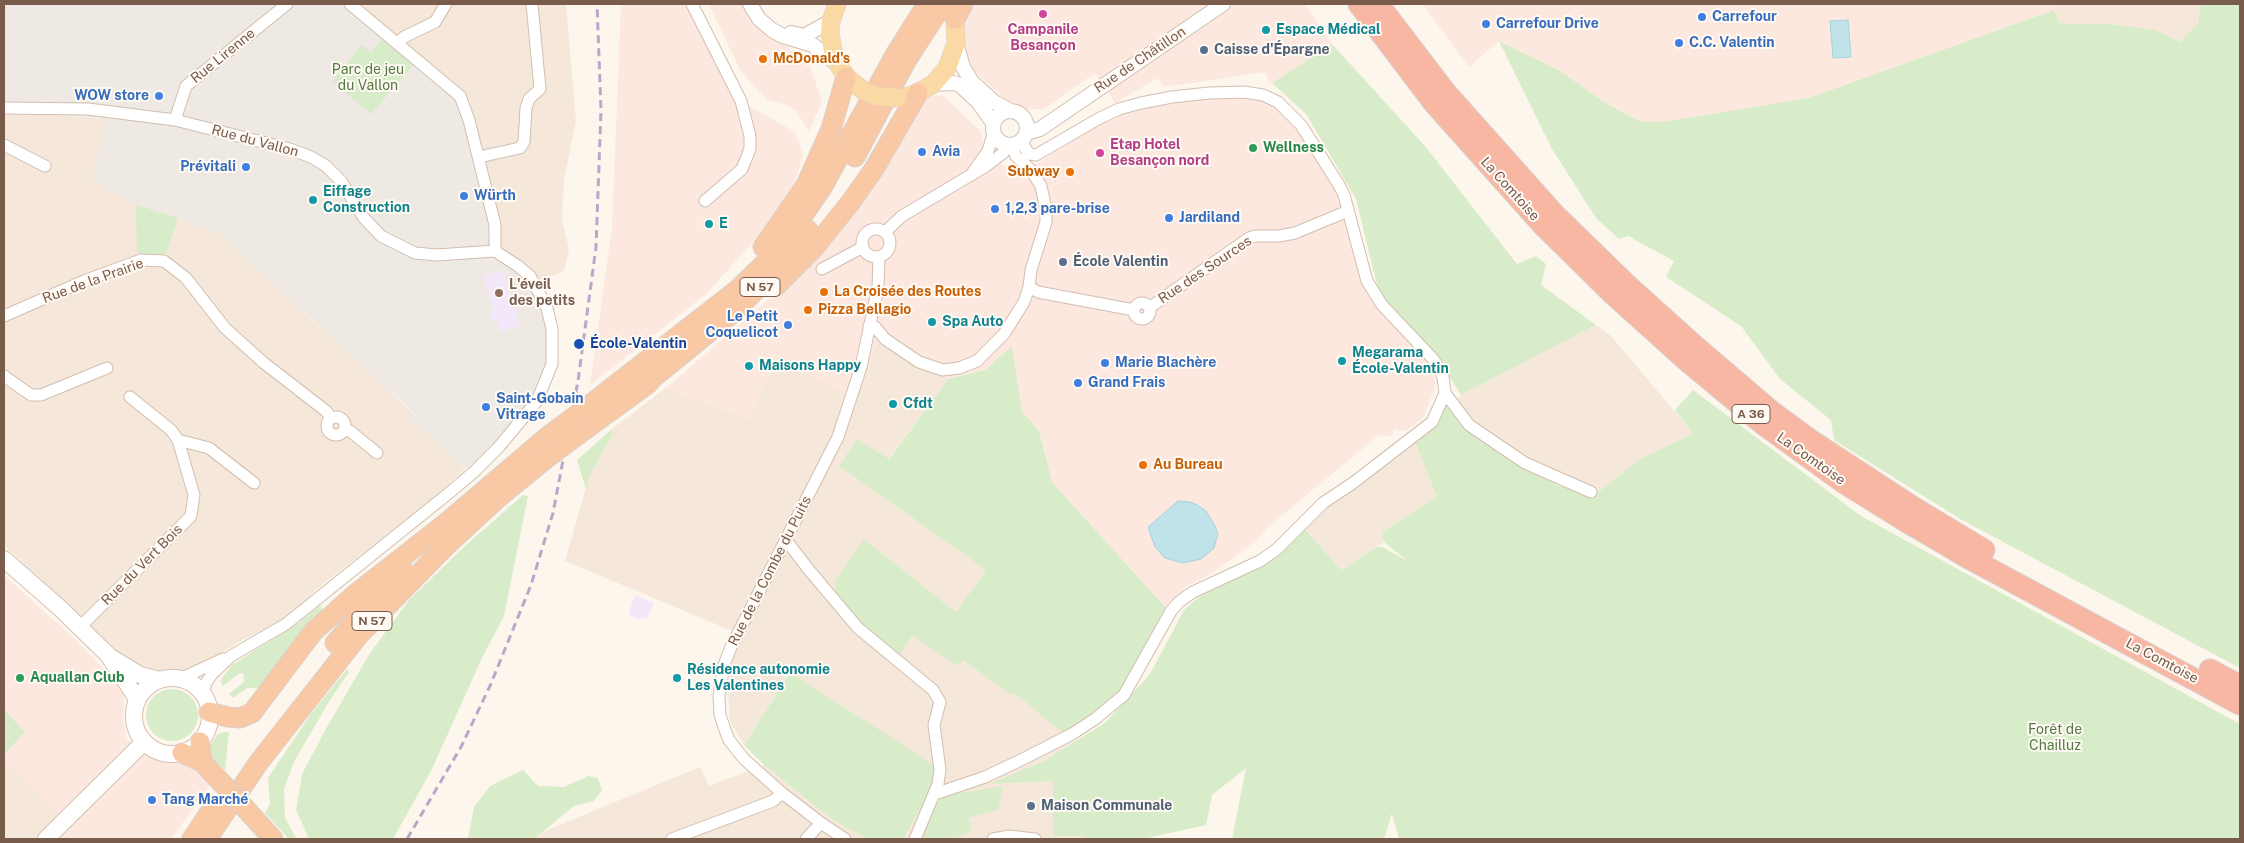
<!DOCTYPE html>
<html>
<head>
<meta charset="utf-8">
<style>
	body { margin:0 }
	#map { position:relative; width:2244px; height:843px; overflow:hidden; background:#fdf6ec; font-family:"Public Sans",sans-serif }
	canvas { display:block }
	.frame { position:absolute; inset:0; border:5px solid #7a5c4d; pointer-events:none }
</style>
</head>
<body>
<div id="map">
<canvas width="2244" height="843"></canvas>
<div class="frame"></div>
</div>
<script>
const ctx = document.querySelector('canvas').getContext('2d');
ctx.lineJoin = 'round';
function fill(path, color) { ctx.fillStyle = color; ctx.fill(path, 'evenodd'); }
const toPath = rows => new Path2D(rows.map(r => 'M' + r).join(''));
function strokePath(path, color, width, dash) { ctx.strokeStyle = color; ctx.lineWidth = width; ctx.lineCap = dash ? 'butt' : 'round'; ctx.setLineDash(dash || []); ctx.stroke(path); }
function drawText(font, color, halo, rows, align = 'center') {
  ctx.font = font + ' "Public Sans",sans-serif'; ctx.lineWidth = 4; ctx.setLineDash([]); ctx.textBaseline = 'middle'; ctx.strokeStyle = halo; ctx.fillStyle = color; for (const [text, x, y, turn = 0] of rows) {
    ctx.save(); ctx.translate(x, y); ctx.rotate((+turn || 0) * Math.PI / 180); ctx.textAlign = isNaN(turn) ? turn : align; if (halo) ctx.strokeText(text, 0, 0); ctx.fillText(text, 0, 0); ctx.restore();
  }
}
fill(toPath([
	[350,4,566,4,576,121,564,180,562,220,569,250,564,271,541,281,495,251],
	[2052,4,2201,4,2198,23,2180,42,2155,30,2112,24,2066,24,2059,22],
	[4,112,106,118,178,218,219,234,414,414,410,419,465,469,428,503,323,584,283,621,242,640,210,660,182,670,163,671,145,668,128,661,4,545],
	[1596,325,1610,335,1694,434,1641,458,1596,494,1564,474,1529,460,1471,423,1457,400,1461,395],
	[877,342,948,379,888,459,839,466,986,570,956,612,864,539,899,656,911,636,957,664,962,661,1010,692,1016,694,1075,742,1044,761,992,784,1053,781,1054,835,1087,836,1085,839,904,839,933,784,790,673,744,745,730,722,728,691,732,662,742,635,565,561,589,477,612,436,612,429,666,388,748,419,777,357,856,400],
	[1415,442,1437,497,1382,532,1384,542,1341,570,1303,527,1319,511],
	[4,761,65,819,46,839,4,839],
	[764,765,833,820,867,839,534,839,547,830,700,767,709,786]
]), '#f5e8da');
fill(toPath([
	[621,4,697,4,749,106,795,132,803,156,794,184,752,243,706,294,590,385,612,228],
	[709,4,743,4,748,18,794,52,808,59,822,102,809,132,797,112,786,105,767,100,740,70],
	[968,4,1305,4,1332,44,1272,83,1269,83,1265,72,1164,87,1158,78,1115,103,1095,73,1044,109,1027,109,1005,99,974,71,963,42,962,17],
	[1422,4,2052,4,2054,10,1808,98,1662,122,1639,121,1499,41,1469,67],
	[936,95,944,96,982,133,983,148,1004,166,1014,166,1023,173,1111,116,1167,101,1224,95,1269,101,1299,128,1331,181,1348,226,1362,283,1387,318,1420,350,1431,369,1436,386,1423,418,1406,431,1394,429,1392,436,1379,435,1269,526,1256,541,1211,574,1187,586,1166,608,1052,482,1039,431,1022,411,1012,346,985,370,948,379,877,342,856,401,777,357,748,419,666,388,776,293,917,105,928,98],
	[4,575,75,639,125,691,123,715,126,738,147,756,167,761,187,761,210,785,171,839,46,839,64,819,4,761,4,755,25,732,4,709]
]), '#fde8e0');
fill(toPath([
	[4,4,350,4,460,96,469,120,495,251,541,281,553,309,558,341,556,364,498,448,465,469,409,418,414,413,219,234,178,218,136,205,92,179,106,118,4,112]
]), '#efe9e4');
fill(toPath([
	[502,270,520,326,500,332,496,319,492,320,489,312,493,310,483,276],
	[635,595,654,603,647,619,642,617,640,620,629,616,630,613,629,612]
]), '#f3e8fa');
fill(toPath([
	[2201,4,2240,4,2240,668,1962,520,1834,440,1831,420,1780,379,1741,326,1666,277,1674,261,1628,236,1619,239,1596,218,1552,149,1499,41,1560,71,1601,100,1639,121,1662,122,1808,98,2054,10,2059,22,2066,24,2112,24,2155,30,2180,42,2198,23],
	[382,39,413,65,371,114,332,81,362,45,371,52],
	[1332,44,1425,146,1517,264,1536,256,1546,264,1541,285,1596,325,1461,395,1437,357,1383,301,1376,281,1356,199,1306,114,1272,83],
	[136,205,178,218,165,258,137,257],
	[1012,346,1022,411,1039,431,1052,482,1166,608,1121,693,1063,733,1016,694,1010,693,963,661,957,665,912,636,899,656,847,609,835,592,836,580,864,539,956,612,986,570,839,466,857,439,889,459,948,379,985,370],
	[1693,390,1861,516,2240,724,2240,839,1399,839,1392,813,1384,839,1232,839,1246,768,1212,795,1206,825,1143,839,1085,839,1086,836,1053,836,1053,781,990,784,1044,761,1106,722,1150,674,1184,610,1199,597,1258,567,1303,527,1341,570,1377,547,1382,547,1408,561,1384,542,1382,532,1437,497,1415,442,1438,425,1446,401,1511,459,1559,486,1596,494,1641,458,1693,434,1675,410],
	[612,429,612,436,589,477,586,489,577,460],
	[523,495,528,496,504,616,482,658,432,769,393,839,309,839,296,810,302,774,327,727,370,653,410,599,465,546],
	[320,605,324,612,292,646,258,688,247,688,233,698,229,694,244,682,243,673,238,674,223,686,220,681,232,665,300,622],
	[347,669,349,672,328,703,294,762,284,789,285,818,296,838,289,839,265,813,270,804,268,778,311,714],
	[790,673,936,766,933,784,904,839,867,839,833,820,764,765,744,745],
	'146 715a26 26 0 1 1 52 0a26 26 0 1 1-52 0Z',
	[4,709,25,732,4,755],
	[224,732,229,732,225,770,212,759,210,750,211,744,218,734],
	[523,770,538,786,564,787,588,776,598,778,602,790,594,801,574,806,534,839,468,839,474,807,490,786],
	[1003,786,998,810,968,818,972,832,949,839,921,839,935,805,942,798,960,791,961,793]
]), '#d8ecc9');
const water = toPath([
	[1848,20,1851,57,1833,58,1830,21,1848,20],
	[1178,501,1190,502,1197,505,1206,511,1214,524,1218,534,1214,548,1201,559,1183,563,1165,558,1155,547,1148,527,1178,501]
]);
fill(water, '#bfe3e8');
strokePath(water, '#a5d3da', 1);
const minor = toPath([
	[350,4,460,96,469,120,495,225,495,251],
	[692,4,741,101,750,136,750,149,742,169,705,201],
	[398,43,404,37,435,22,446,4],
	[4,108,88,109,175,120,290,149,311,157,326,166,341,181,364,218,381,236,415,253,437,255,495,251,518,266,530,276,547,308,552,329,552,364,537,401,498,448,475,471,449,493,286,624,231,656,212,674,206,683,203,694],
	[175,120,186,86,287,4],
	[4,145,45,166],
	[479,157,520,148,524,142,526,108,529,99,540,89,532,4],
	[973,172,988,151,993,134],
	'862 243a14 14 0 1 1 28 0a14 14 0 1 1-28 0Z',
	[885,232,902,216,986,166,1003,153,1008,145],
	[822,269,863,247],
	[1029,287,1038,292,1134,310],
	'1134 311a8 8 0 1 1 16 0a8 8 0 1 1-16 0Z',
	[1149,308,1249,238,1255,236,1279,236,1295,233,1348,211],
	[4,316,84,281,141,260,164,261,186,278,225,328,264,363,326,411,331,418],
	[869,326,875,327,885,339,919,362,943,370,959,368,977,361,1004,334,1024,302,1029,287,1031,270,1046,222,1046,209,1041,186,1031,170,1016,156,1011,145],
	[4,376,31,395,41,395,107,368],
	[1445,393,1469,425,1525,463,1591,492],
	'327 426a9 9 0 1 1 18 0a9 9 0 1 1-18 0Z',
	[344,430,350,431,377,453],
	[178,440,209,448,254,483],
	[786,540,809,570,858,628,933,690,940,702,934,725,940,770,938,784,915,839],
	[80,627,191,516,194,495,178,440,171,430,130,397],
	[180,679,223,659],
	[935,794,985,777,1023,759,1072,734,1095,719,1124,695,1171,611,1179,602,1193,592,1260,561,1277,549,1323,503,1353,483,1432,422,1445,393,1443,377,1434,360,1382,305,1367,281,1344,195,1339,185,1301,125,1278,102,1263,95,1244,92,1209,93,1172,97,1141,103,1119,109,1098,119,1036,155,1029,154,1021,141],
	[672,839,773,801,782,793],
	[806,839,821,823],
	[845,839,821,823,782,793,744,759,729,740,725,730,720,715,719,696,724,665,731,647,838,437,861,367,878,287,879,257],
	[993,839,1009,836,1035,839]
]);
const tertiary = toPath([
	[750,4,759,19,772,30,783,36,813,45,837,64],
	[791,33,804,36,831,21],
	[956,43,963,67,972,82,994,102,1009,110],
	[933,84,954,83,960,85,979,103,993,123],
	'993 128a17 17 0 1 1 34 0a17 17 0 1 1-34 0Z',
	[1026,133,1040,129,1223,4]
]);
const secondary = toPath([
	[4,559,61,609,108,655,134,694,137,702],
	[112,658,140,675,160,680],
	'134 716a38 38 0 1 1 76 0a38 38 0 1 1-76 0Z',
	[46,839,144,742]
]);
const primary = toPath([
	[837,4,831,21,830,33,834,57,846,77,864,91],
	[905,97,918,93,933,84,947,68,956,43,955,19,950,6]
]);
const trunk = toPath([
	[955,19,963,4],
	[855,157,906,61,943,4],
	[763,247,806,185,831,129,846,77],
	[776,286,814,248,850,203,874,169,918,93],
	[638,390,734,312,776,270,808,230],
	[578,414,737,290,766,262,802,217,823,186,895,55,927,4],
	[575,437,649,383],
	[335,643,402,568],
	[209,712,228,717,240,718,252,713,313,632,353,596,446,523,547,437],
	[200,742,202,762],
	[182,753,202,762,220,781],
	[245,808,273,839],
	[192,839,210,812],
	[207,839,259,762,359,635,446,546,499,497,548,457]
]);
const motorway = toPath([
	[1359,4,1434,103,1543,225,1613,294,1685,359,1763,424,1843,482,1904,520,1967,557,2240,704],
	[1378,4,1446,93,1554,214,1627,285,1697,348,1772,412,1813,442,1911,506,1984,550],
	[2210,670,2240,686]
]);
strokePath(minor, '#d1beb0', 13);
strokePath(tertiary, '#d1beb0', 16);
strokePath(secondary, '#d6c0b0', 18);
strokePath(primary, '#dad1cd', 19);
strokePath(trunk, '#dad1cd', 21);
strokePath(motorway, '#dad1cd', 23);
strokePath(minor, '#fff', 11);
strokePath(tertiary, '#fff', 14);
strokePath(secondary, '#fff', 16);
strokePath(primary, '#fbd9a5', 18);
strokePath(trunk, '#f9c8a4', 19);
strokePath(motorway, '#f7b7a3', 21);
strokePath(toPath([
	[407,839,461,747,490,686,531,585,553,513,578,381,596,247,601,110,597,4]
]), '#b9a8c9', 3, [8, 5]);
const primaryBridge = toPath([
	[864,91,877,96,897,98]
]);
const trunkBridge = toPath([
	[547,437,578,414],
	[548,457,575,437],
	[220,781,245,808]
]);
strokePath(primaryBridge, '#dad1cd', 19, []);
strokePath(trunkBridge, '#dad1cd', 21, []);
strokePath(primaryBridge, '#fbd9a5', 18);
strokePath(trunkBridge, '#f9c8a4', 19);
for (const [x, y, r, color] of [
	[1043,14,5,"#d1479c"],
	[1702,17,5,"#3f7fe0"],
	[1486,24,5,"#3f7fe0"],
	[1266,30,5,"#0f9aa8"],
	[1679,43,5,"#3f7fe0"],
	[1204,50,5,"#5c6f8a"],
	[763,59,5,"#e8710a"],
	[159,96,5,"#3f7fe0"],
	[1253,148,5,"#2e9e5b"],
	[922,152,5,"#3f7fe0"],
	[1100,153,5,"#d1479c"],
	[246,167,5,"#3f7fe0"],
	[1070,172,5,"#e8710a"],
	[464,196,5,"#3f7fe0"],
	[313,200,5,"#0f9aa8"],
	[995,209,5,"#3f7fe0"],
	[1169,218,5,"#3f7fe0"],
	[709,224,5,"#0f9aa8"],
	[1063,262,5,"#5c6f8a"],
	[824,292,5,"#e8710a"],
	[499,293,5,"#8d6e63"],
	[808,310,5,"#e8710a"],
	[932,322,5,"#0f9aa8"],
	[788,325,5,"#3f7fe0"],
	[579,344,6,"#1a4fb4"],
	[1342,361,5,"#0f9aa8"],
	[1105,363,5,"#3f7fe0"],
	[749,366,5,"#0f9aa8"],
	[1078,383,5,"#3f7fe0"],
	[893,404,5,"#0f9aa8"],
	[486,407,5,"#3f7fe0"],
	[1143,465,5,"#e8710a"],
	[20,678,5,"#2e9e5b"],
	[677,678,5,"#0f9aa8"],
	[152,800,5,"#3f7fe0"],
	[1031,806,5,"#5c6f8a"]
]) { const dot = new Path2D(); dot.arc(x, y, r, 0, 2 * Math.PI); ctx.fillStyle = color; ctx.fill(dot); strokePath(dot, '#fffaf3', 2); }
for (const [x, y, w] of [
	[760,287,40],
	[1751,414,38],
	[372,621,40]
]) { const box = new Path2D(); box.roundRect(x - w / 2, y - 9.5, w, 19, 4); ctx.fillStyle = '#fffaf3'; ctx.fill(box); strokePath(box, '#7a5c4d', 1); }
drawText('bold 12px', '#7a5c4d', null, [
	["N 57",760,287],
	["A 36",1751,414],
	["N 57",372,621]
]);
drawText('bold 14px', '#366cbe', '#fffaf3', [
	["Carrefour",1712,17],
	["Carrefour Drive",1496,24],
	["C.C. Valentin",1689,43],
	["WOW store",149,96,"right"],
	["Avia",932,152],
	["Prévitali",236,167,"right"],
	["Würth",474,196],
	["1,2,3 pare-brise",1005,209],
	["Jardiland",1179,218],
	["Le Petit",778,317,"right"],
	["Coquelicot",778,333,"right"],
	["Marie Blachère",1115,363],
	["Grand Frais",1088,383],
	["Saint-Gobain",496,399],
	["Vitrage",496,415],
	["Tang Marché",162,800]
], 'left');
drawText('bold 14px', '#b23c85', '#fffaf3', [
	["Campanile",1043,30],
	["Besançon",1043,46],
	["Etap Hotel",1110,145,"left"],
	["Besançon nord",1110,161,"left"]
]);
drawText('bold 14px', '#0d838f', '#fffaf3', [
	["Espace Médical",1276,30],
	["Eiffage",323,192],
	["Construction",323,208],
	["E",719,224],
	["Spa Auto",942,322],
	["Megarama",1352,353],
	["École-Valentin",1352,369],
	["Maisons Happy",759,366],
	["Cfdt",903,404],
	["Résidence autonomie",687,670],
	["Les Valentines",687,686]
], 'left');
drawText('bold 14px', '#4e5e75', '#fffaf3', [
	["Caisse d'Épargne",1214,50],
	["École Valentin",1073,262],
	["Maison Communale",1041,806]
], 'left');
drawText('14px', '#7a5c4d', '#fffaf3', [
	["Rue Lirenne",223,56,-39],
	["Rue de Châtillon",1140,60,-34],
	["Rue du Vallon",255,141,15],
	["La Comtoise",1510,189,48],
	["Rue des Sources",1205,270,-34],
	["Rue de la Prairie",93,281,-20],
	["La Comtoise",1811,459,35],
	["Rue du Vert Bois",142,565,-45],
	["Rue de la Combe du Puits",770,571,-63],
	["La Comtoise",2162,661,28]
]);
drawText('bold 14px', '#c56008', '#fffaf3', [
	["McDonald's",773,59],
	["Subway",1060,172,"right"],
	["La Croisée des Routes",834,292],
	["Pizza Bellagio",818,310],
	["Au Bureau",1153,465]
], 'left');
drawText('14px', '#537a41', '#fffaf3', [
	["Parc de jeu",368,70],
	["du Vallon",368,86],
	["Forêt de",2055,730],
	["Chailluz",2055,746]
]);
drawText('bold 14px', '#27864d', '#fffaf3', [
	["Wellness",1263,148],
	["Aquallan Club",30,678]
], 'left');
drawText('bold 14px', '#785e54', '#fffaf3', [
	["L'éveil",509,285],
	["des petits",509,301]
], 'left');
drawText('bold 14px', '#164399', '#fffaf3', [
	["École-Valentin",590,344]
], 'left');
</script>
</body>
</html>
